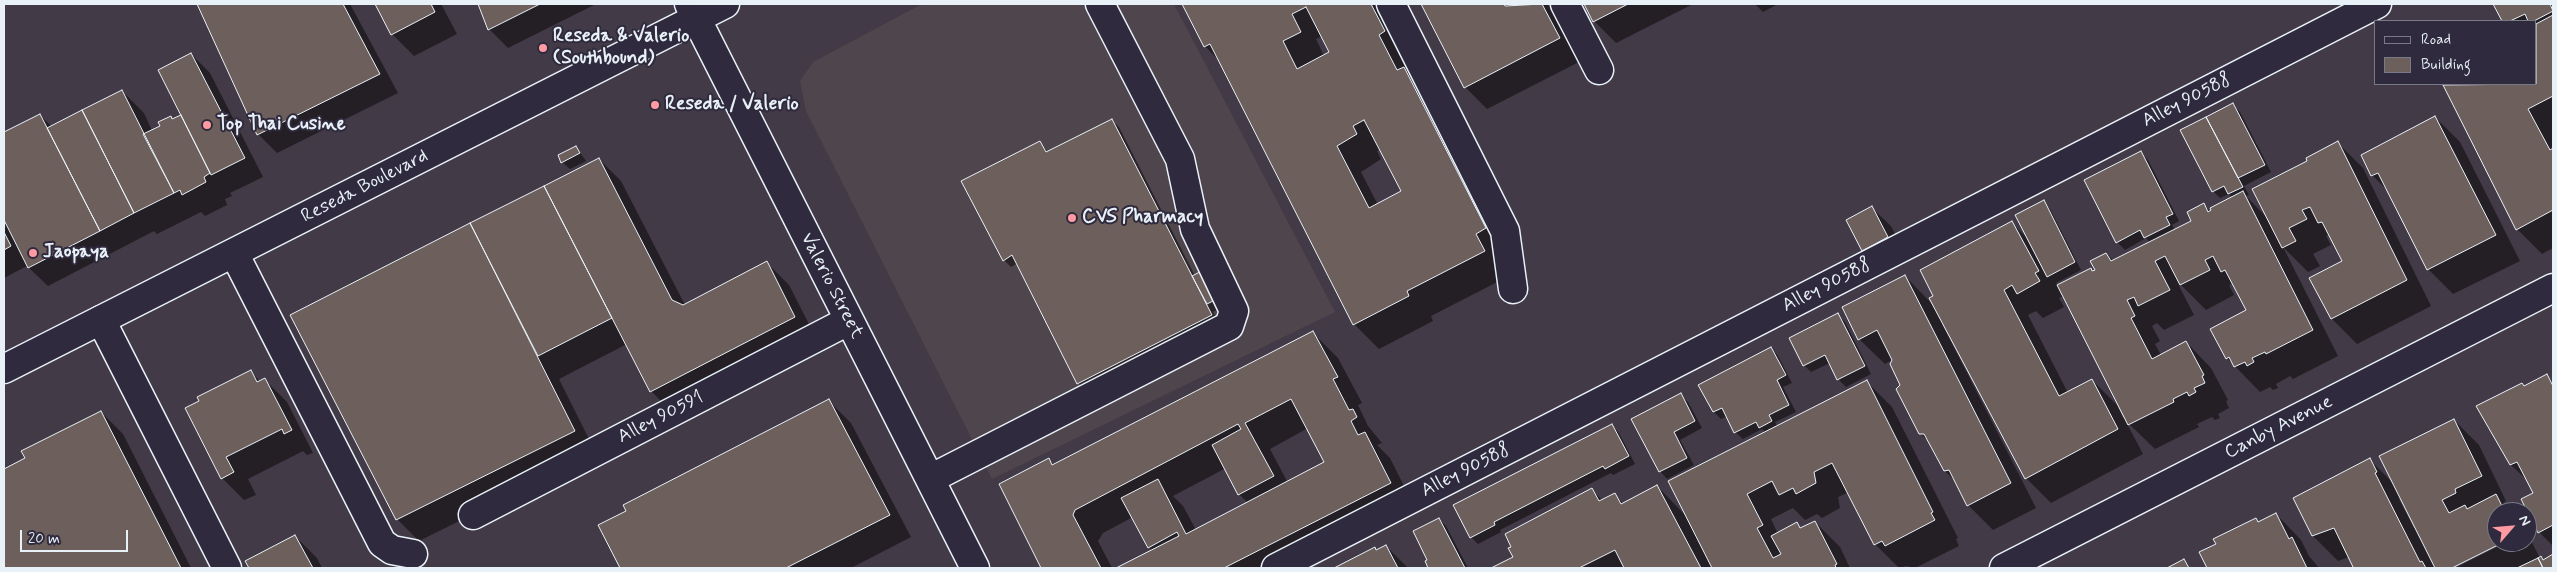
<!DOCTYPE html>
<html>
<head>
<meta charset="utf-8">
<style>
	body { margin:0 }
	#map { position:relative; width:2557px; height:572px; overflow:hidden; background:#423a46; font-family:Mynerve,sans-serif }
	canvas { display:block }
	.frame { position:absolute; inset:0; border:5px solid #e8f1f8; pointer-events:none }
	.legend { position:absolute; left:2374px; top:20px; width:162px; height:65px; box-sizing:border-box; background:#2f2a3d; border:1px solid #797a88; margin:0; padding:6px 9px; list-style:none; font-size:15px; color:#e8f1f8 }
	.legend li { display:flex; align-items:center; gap:10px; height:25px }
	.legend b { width:25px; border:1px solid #797a88 }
	.north { position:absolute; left:2487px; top:502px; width:50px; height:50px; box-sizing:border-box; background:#2f2a3d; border:1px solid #797a88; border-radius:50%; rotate:63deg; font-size:14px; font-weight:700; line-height:20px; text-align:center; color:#e8f1f8 }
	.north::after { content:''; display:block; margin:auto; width:18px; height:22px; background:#ff9aa2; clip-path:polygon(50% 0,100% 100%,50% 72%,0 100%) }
	.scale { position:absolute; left:20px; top:530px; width:108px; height:22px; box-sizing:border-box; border:2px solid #e8f1f8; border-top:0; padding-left:6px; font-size:15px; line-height:18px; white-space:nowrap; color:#e8f1f8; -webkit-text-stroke:4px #2f2a3d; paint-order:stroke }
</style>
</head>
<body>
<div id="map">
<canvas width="2557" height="572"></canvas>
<div class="frame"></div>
<ul class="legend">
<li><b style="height:6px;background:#2f2a3d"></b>Road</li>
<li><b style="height:14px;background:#6d5f5b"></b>Building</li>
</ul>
<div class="north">N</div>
<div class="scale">20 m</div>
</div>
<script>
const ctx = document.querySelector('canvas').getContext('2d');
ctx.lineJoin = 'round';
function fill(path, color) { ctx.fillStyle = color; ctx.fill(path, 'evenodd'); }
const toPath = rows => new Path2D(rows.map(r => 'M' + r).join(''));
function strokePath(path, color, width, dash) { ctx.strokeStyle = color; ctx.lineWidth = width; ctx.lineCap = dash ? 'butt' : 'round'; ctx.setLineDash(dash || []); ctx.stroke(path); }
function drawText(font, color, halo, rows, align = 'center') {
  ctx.font = font + ' Mynerve,sans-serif'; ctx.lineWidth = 4; ctx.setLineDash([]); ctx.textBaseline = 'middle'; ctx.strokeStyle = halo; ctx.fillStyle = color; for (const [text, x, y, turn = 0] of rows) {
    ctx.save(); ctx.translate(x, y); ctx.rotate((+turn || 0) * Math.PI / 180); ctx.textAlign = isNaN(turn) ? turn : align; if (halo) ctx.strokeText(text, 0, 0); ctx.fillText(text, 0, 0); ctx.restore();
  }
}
fill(toPath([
	[922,4,1174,4,1335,312,992,479,806,111,800,81,813,62]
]), '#4f454c');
fill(toPath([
	[198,4,350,4,398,93,277,153,258,134],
	[377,4,441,4,457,34,414,56,392,34],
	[480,4,596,4,508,48,489,29],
	[1183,4,1382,4,1409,57,1403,60,1411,76,1429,94,1510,254,1509,276,1431,316,1433,321,1379,349,1354,324,1220,62,1205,46],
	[1323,36,1331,53,1324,56,1316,39],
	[1381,149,1403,192,1378,205,1361,172,1381,159,1377,151],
	[1423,4,1547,4,1557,14,1581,61,1487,109,1465,87],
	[1585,4,1690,4,1691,5,1616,43,1594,21],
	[1755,4,1778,4,1763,12],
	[2495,4,2553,4,2553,248,2542,254,2517,229,2445,85,2536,84,2536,21,2503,21],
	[191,54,210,73,263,177,230,193,232,196,225,199,227,205,205,216,201,212,157,234,154,231,48,286,27,266,4,278,4,134,40,115,52,127,122,91,144,113,152,131,173,120,184,120],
	[2233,105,2240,112,2271,172,2244,186,2249,195,2246,196,2268,219,2309,162,2338,143,2363,168,2431,306,2357,344,2332,319,2344,262,2330,234,2326,236,2331,245,2313,254,2320,266,2308,272,2283,247,2338,356,2293,379,2290,376,2276,384,2278,388,2273,390,2270,387,2260,392,2227,358,2248,311,2234,283,2229,285,2234,295,2206,310,2181,285,2179,286,2194,315,2164,330,2157,323,2152,326,2160,341,2155,344,2161,355,2186,342,2211,368,2228,400,2226,401,2229,408,2218,414,2220,418,2215,420,2212,417,2197,424,2199,427,2155,449,2125,420,2143,454,2051,503,2026,478,1944,323,1942,324,2036,508,1993,530,1968,505,1956,482,1945,471,1931,444,1920,433,1894,359,1885,364,1859,339,1905,276,1933,305,2012,223,2029,240,2043,202,2050,209,2081,270,2056,283,2058,287,2091,270,2093,272,2097,270,2106,254,2114,261,2150,243,2146,238,2125,250,2117,242,2086,180,2140,152,2148,160,2179,221,2172,225,2175,230,2193,221,2203,205,2211,212,2233,198,2229,194,2220,198,2213,191],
	[2064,296,2125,416,2123,418,2117,405,2092,380,2068,393,2028,315,2036,311,2043,318,2064,307,2059,298],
	[2435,117,2460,142,2520,261,2453,294,2428,269,2390,193,2372,175,2363,155],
	[1112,120,1119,127,1195,276,1223,262,1230,269,1244,296,1213,312,1219,322,1086,390,1078,383,1018,263,1011,267,1004,260,1040,143,1048,152],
	[576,147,586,161,570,169,562,162],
	[599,159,621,181,685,305,767,263,789,285,817,340,673,413,651,391,627,344,559,379,596,453,419,541,397,519,292,316],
	[1872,208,1891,226,1906,257,1882,269,1863,250],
	[1838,315,1845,322,1871,374,1846,387,1838,379,1830,363,1811,372,1804,365],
	[1313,333,1338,358,1362,403,1358,405,1368,426,1382,443,1377,445,1390,458,1415,508,1298,568,1119,568,1152,551,1133,517,1103,533,1098,541,1112,568,1042,568,1001,484,1049,460,1054,465],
	[1308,428,1326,463,1288,483,1270,449],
	[1226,468,1239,494,1248,503,1196,530,1183,506,1173,496],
	[1771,348,1778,356,1792,383,1783,387,1796,412,1775,422,1778,427,1867,382,1892,407,1958,538,1956,539,1959,546,1915,568,1906,566,1899,568,1875,544,1849,492,1838,497,1840,508,1822,518,1817,514,1805,520,1793,508,1771,519,1778,534,1797,524,1802,529,1815,522,1840,547,1850,568,1494,568,1514,558,1592,490,1603,501,1614,495,1624,504,1657,486,1686,516,1766,433,1762,429,1743,439,1735,432,1727,416,1721,419,1714,412],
	[250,371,261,382,265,380,287,402,313,453,307,455,303,451,248,479,256,495,244,500,222,478,187,409],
	[2547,376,2553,382,2553,546,2539,532,2535,494,2529,482,2511,465,2525,387],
	[1681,395,1688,402,1702,428,1680,440,1694,465,1667,479,1660,471],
	[829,401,851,423,911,537,851,568,621,568,599,526],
	[101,412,123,434,191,568,4,568,4,471,27,459],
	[2454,420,2479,445,2506,501,2503,503,2512,512,2497,512,2497,542,2501,542,2449,568,2354,568,2349,557,2338,561,2313,536,2294,498,2370,460,2395,485],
	[2402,497,2416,527,2414,528,2399,499],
	[1612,425,1619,433,1635,464,1613,475,1611,473,1500,530,1501,532,1478,544,1471,537],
	[2276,514,2301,540,2309,556,2319,568,2208,568,2201,553,2255,519,2259,523],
	[1439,519,1446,526,1468,568,1430,568,1426,562,1429,561],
	[2527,533,2540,558,2544,561,2553,556,2553,568,2455,568,2507,542,2527,542],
	[295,536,317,558,322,568,251,568,247,561],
	[1386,546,1408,568,1336,568,1374,549,1376,551]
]), '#0007');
const building = toPath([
	[197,4,343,4,380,74,257,135,197,4],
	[375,4,431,4,435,12,391,35,375,4],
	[478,4,540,4,488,30,478,4],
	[1182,4,1371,4,1385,31,1379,35,1397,70,1404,67,1486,228,1476,234,1485,251,1407,291,1409,296,1353,325,1210,44,1204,47,1182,4],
	[1306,7,1329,52,1297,69,1283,41,1301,32,1292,14,1306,7],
	[1364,120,1401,191,1369,208,1337,146,1357,134,1353,126,1364,120],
	[1421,4,1504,4,1505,6,1542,4,1560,38,1464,88,1421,4],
	[1584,4,1628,4,1593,22,1584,4],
	[2493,4,2550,4,2553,11,2534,21,2528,21,2525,14,2510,21,2502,21,2493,4],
	[2553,15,2553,96,2528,109,2550,150,2553,148,2553,210,2516,230,2443,85,2536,84,2536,24,2553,15],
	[191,53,245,158,211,175,158,70,191,53],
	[122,90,174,193,134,213,82,110,122,90],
	[2233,103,2265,165,2238,178,2206,117,2233,103],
	[82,110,134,213,100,231,47,128,82,110],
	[40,114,100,231,28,268,4,220,4,132,40,114],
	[181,115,210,173,204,177,206,182,182,195,180,190,174,193,143,134,160,126,158,122,171,116,172,119,181,115],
	[2435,116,2496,235,2427,270,2378,173,2371,176,2361,155,2435,116],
	[2206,117,2243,187,2228,194,2224,186,2212,192,2180,130,2206,117],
	[1112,119,1212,315,1077,384,1012,255,1003,261,961,181,1040,141,1046,152,1112,119],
	[2338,141,2407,280,2331,319,2309,278,2342,261,2322,222,2318,223,2310,207,2302,210,2307,219,2289,228,2296,241,2282,248,2252,189,2307,161,2306,158,2338,141],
	[576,146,580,153,561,163,558,155,576,146],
	[2141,151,2173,214,2166,217,2170,225,2144,238,2140,230,2116,243,2084,180,2141,151],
	[599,158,672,300,683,305,767,261,795,317,650,392,544,186,599,158],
	[544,186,612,318,538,356,470,223,544,186],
	[2243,191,2313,330,2266,354,2265,352,2252,358,2254,362,2247,366,2245,362,2234,367,2229,357,2226,359,2210,329,2246,310,2225,270,2221,272,2213,256,2205,260,2210,270,2180,285,2165,256,2155,261,2170,290,2138,306,2134,297,2127,300,2135,316,2131,318,2152,359,2186,341,2204,375,2202,376,2205,383,2194,388,2196,392,2189,396,2187,392,2173,399,2174,402,2128,425,2057,285,2091,268,2092,271,2095,270,2090,261,2106,253,2111,261,2191,221,2187,212,2204,203,2208,212,2211,210,2210,208,2243,191],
	[2044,200,2075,262,2047,277,2015,215,2044,200],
	[1872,206,1888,237,1862,251,1846,220,1872,206],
	[2012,221,2039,271,2035,273,2040,281,2017,294,2012,285,2004,290,2059,396,2092,379,2118,429,2025,479,1929,298,1933,296,1920,270,2012,221],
	[470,223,575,431,396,520,290,315,470,223],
	[4,232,11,246,4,250,4,232],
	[1223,260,1237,289,1207,304,1192,276,1223,260],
	[1905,275,2011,483,1967,506,1949,470,1944,471,1924,434,1919,434,1896,389,1900,385,1890,364,1892,360,1877,330,1858,340,1842,307,1905,275],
	[1838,313,1865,366,1837,380,1825,355,1803,366,1789,338,1838,313],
	[1313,331,1338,377,1333,379,1349,410,1353,409,1357,417,1351,421,1358,435,1365,432,1391,483,1224,568,1116,568,1179,536,1177,532,1148,548,1121,498,1158,479,1186,534,1324,462,1291,399,1245,423,1274,476,1238,495,1212,445,1241,429,1238,424,1075,510,1073,515,1101,568,1041,568,999,484,1049,458,1052,465,1313,331],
	[1771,347,1786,375,1777,380,1789,405,1769,415,1772,421,1759,428,1756,422,1734,433,1722,408,1713,412,1698,385,1771,347],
	[251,370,257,382,265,378,292,430,284,434,282,429,226,457,234,472,221,479,185,408,199,401,197,397,251,370],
	[2547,374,2553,386,2553,525,2538,533,2521,499,2533,493,2517,462,2510,465,2476,406,2522,383,2524,386,2547,374],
	[1867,380,1933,512,1931,513,1935,520,1885,546,1882,541,1874,545,1832,463,1814,472,1816,483,1796,494,1793,488,1779,495,1772,481,1747,494,1763,525,1757,528,1773,558,1781,554,1771,536,1797,522,1800,528,1815,521,1837,564,1835,565,1836,568,1712,568,1668,481,1867,380],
	[1681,393,1695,421,1674,432,1687,458,1659,472,1631,419,1681,393],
	[829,399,890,515,786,568,620,568,598,525,626,511,623,505,829,399],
	[101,411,181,568,4,568,4,469,25,458,21,451,101,411],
	[2454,419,2482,476,2455,489,2456,493,2442,500,2449,513,2465,505,2467,509,2496,494,2505,512,2497,512,2497,542,2504,542,2452,568,2435,568,2379,456,2454,419],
	[1612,424,1629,456,1605,469,1603,466,1494,522,1495,525,1470,538,1453,505,1612,424],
	[2370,458,2377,472,2375,473,2420,562,2422,561,2426,568,2351,568,2353,567,2334,528,2312,536,2293,498,2370,458],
	[1657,485,1701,568,1624,568,1615,550,1579,568,1491,568,1513,557,1508,548,1511,547,1505,534,1592,488,1599,501,1615,493,1621,504,1657,485],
	[2276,513,2289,539,2292,537,2307,568,2207,568,2199,552,2216,544,2213,539,2256,518,2258,522,2276,513],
	[1439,518,1465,568,1428,568,1425,561,1427,560,1413,531,1439,518],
	[295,535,313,568,249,568,245,561,295,535],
	[1386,545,1398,568,1334,568,1375,547,1376,550,1386,545],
	[2553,554,2553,568,2543,568,2538,558,2541,556,2543,560,2553,554],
	[2538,558,2543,568,2517,568,2538,558],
	[2184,559,2189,568,2167,568,2184,559]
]);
fill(building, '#6d5f5b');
strokePath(building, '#e8f1f8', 1);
const minor = toPath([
	[689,4,975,568],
	[1391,4,1505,231,1513,289],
	[1565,4,1599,70],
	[234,253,382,543,392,550,413,554],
	[101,320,227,568],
	[930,479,1229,326,1234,311,1195,229,1180,159,1100,4],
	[473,515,848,321],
	[1276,568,2377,4],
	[2004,568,2553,288]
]);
const major = toPath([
	[4,369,725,4]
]);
strokePath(minor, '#e8f1f8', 31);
strokePath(major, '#e8f1f8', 31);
strokePath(minor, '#2f2a3d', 28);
strokePath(major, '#2f2a3d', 28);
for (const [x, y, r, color] of [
	[543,48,5,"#ff9aa2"],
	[655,105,5,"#ff9aa2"],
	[207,125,5,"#ff9aa2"],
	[1072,218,5,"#ff9aa2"],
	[33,253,5,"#ff9aa2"]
]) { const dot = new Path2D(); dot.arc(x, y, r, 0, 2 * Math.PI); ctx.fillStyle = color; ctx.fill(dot); strokePath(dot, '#2f2a3d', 2); }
drawText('bold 19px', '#e8f1f8', '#2f2a3d', [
	["Reseda & Valerio",553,37],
	["(Southbound)",553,59],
	["Reseda / Valerio",665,105],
	["Top Thai Cusine",217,125],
	["CVS Pharmacy",1082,218],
	["Jaopaya",43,253]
], 'left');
drawText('19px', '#e8f1f8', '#2f2a3d', [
	["Alley 90588",2187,101,-27],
	["Reseda Boulevard",365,187,-27],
	["Valerio Street",831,286,63],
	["Alley 90588",1827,286,-27],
	["Alley 90591",661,418,-27],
	["Canby Avenue",2279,428,-27],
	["Alley 90588",1466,471,-27]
]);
</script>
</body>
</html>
